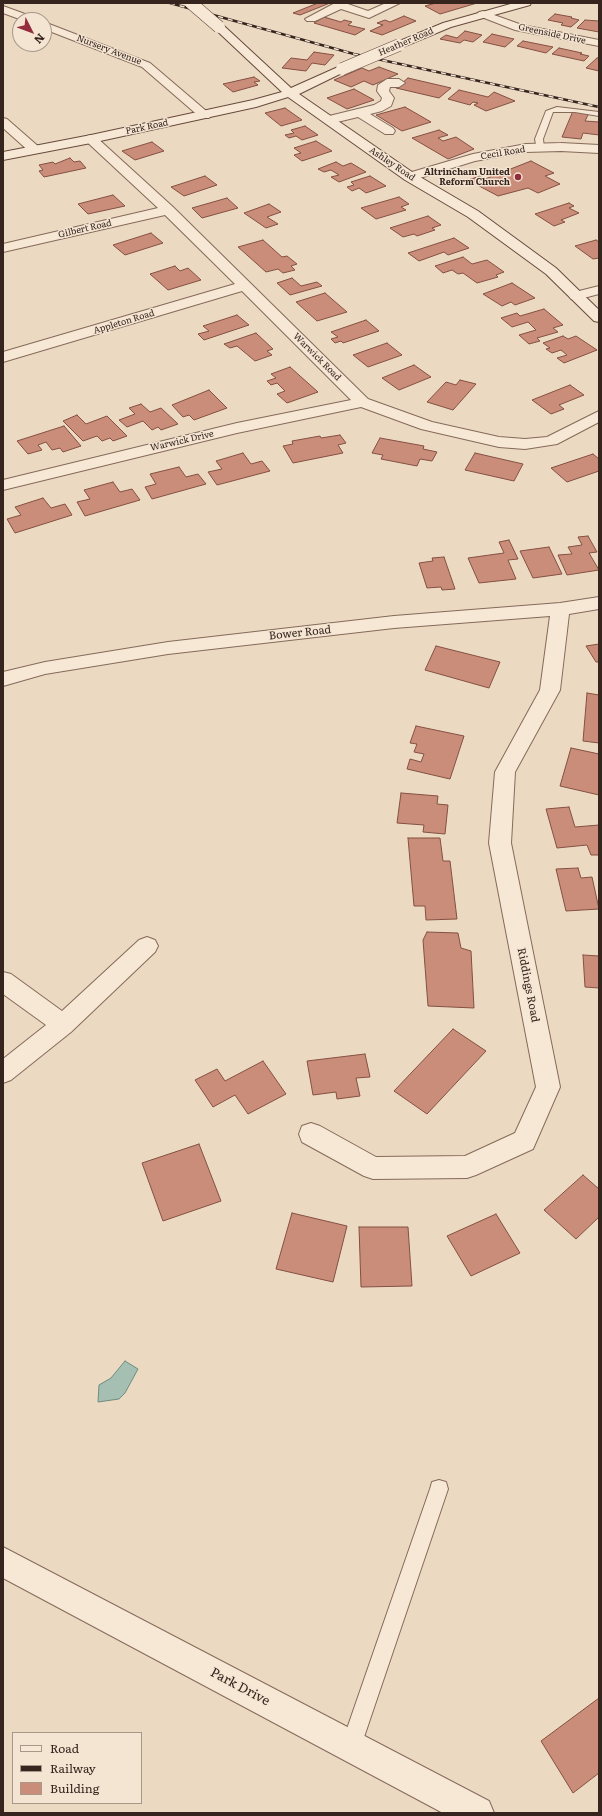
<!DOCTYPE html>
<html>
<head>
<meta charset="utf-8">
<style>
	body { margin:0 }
	#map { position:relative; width:602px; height:1816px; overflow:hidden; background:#ecd9c2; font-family:Literata,serif }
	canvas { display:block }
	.frame { position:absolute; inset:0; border:4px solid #36251e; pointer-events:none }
	.legend { position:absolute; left:12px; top:1732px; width:130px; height:72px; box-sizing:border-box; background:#f4e4d2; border:1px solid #a8988a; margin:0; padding:5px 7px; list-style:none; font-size:12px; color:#36251e }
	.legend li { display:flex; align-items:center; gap:8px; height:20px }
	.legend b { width:20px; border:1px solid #a8988a }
	.north { position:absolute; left:12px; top:12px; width:40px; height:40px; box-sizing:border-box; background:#f4e4d2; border:1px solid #a8988a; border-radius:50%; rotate:132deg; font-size:11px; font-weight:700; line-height:16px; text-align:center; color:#36251e }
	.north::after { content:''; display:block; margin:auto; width:14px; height:18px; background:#922c3e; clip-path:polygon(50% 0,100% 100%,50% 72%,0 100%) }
</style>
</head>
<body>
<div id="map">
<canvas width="602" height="1816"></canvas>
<div class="frame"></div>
<ul class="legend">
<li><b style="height:5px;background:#f7e7d5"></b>Road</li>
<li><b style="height:5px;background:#36251e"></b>Railway</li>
<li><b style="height:11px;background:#c98d7a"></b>Building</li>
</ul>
<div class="north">N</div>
</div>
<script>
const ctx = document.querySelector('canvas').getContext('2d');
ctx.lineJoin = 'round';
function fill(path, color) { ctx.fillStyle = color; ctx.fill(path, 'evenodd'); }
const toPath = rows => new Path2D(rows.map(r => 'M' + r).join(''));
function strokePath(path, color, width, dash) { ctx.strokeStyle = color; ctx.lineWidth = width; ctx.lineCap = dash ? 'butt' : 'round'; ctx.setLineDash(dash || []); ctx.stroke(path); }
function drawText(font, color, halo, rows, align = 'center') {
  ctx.font = font + ' Literata,serif'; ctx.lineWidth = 3; ctx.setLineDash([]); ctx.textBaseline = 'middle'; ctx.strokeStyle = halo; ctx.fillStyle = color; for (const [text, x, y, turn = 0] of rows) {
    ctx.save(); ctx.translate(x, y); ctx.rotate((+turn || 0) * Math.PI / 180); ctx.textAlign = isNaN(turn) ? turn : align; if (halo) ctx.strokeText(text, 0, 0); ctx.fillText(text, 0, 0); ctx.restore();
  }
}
const water = toPath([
	[125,1361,138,1369,125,1393,119,1399,98,1402,99,1385,111,1378,125,1361]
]);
fill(water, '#a5bfb3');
strokePath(water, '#6c8d7f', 1);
const building = toPath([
	[318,3,330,3,300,15,293,13,318,3],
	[436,3,477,3,440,14,425,6,436,3],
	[555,14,572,17,571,18,579,20,571,27,561,25,563,23,548,20,555,14],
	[404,16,416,21,382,35,370,31,383,25,377,23,385,20,390,22,404,16],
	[324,17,341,22,344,20,352,22,348,25,365,29,355,35,314,23,324,17],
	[585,20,599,21,599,32,577,28,585,20],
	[465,31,482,35,473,42,464,40,460,43,440,39,446,35,457,38,465,31],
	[492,34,514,39,505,47,483,42,492,34],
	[523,41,553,47,546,53,517,46,523,41],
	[559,48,582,53,580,54,589,56,584,61,552,54,559,48],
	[314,52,334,55,325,65,312,63,306,71,282,68,291,58,307,60,314,52],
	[597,58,599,58,599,71,586,68,597,58],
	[379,67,398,74,373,85,364,81,351,87,334,80,362,68,369,71,379,67],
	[254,77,260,81,254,82,258,85,233,92,223,84,254,77],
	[408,78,451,88,439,98,396,88,408,78],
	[354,89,374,100,347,109,327,98,354,89],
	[459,90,488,97,494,92,515,101,486,111,474,105,478,103,473,102,470,105,448,99,459,90],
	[405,107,431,122,402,131,376,115,405,107],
	[285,108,302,120,281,126,265,113,285,108],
	[573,111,589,113,585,121,599,122,599,135,583,133,581,139,562,137,573,111],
	[305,126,318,135,302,140,296,136,289,138,285,135,294,133,291,130,305,126],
	[439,130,448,135,438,138,443,141,456,137,474,149,448,159,412,138,439,130],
	[316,141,332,151,302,161,294,155,301,153,294,148,316,141],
	[152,142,164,151,135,160,122,151,152,142],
	[70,158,74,162,80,161,86,168,44,177,39,171,43,170,39,165,53,162,55,164,70,158],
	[531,161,554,173,545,176,560,184,538,193,528,188,498,196,468,180,480,176,485,179,531,161],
	[336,162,343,166,351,163,366,172,339,182,331,177,339,175,331,170,324,172,318,169,336,162],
	[205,176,217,185,184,196,171,187,205,176],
	[370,176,386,186,366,193,359,188,352,191,347,187,354,185,351,182,370,176],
	[113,195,125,206,88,214,78,204,113,195],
	[399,197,409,204,401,207,406,210,376,219,361,208,399,197],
	[227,198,238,208,202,218,192,208,227,198],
	[569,203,574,206,569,208,579,213,561,220,565,222,554,226,535,214,569,203],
	[269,204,281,212,267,217,278,224,266,228,244,213,269,204],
	[428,216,441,225,432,228,435,230,417,236,414,234,403,237,390,228,428,216],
	[151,233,163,243,125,255,113,245,151,233],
	[454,238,469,248,448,255,444,252,419,261,408,253,454,238],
	[263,240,282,257,287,256,297,264,291,266,295,270,283,273,278,269,266,272,238,247,263,240],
	[596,240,599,242,599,258,593,259,575,246,596,240],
	[463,257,472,264,487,260,504,272,496,275,498,277,477,283,463,273,458,274,452,270,443,273,435,266,463,257],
	[175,266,180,271,188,268,201,280,168,290,150,274,175,266],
	[292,278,301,286,317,282,322,286,290,295,277,283,292,278],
	[512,283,535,298,515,305,511,302,502,306,483,294,512,283],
	[325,293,347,312,317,321,296,302,325,293],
	[544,309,563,325,553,328,558,332,537,338,540,341,529,344,519,335,536,330,528,322,512,327,501,318,517,313,520,316,544,309],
	[237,315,249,325,204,340,198,334,209,331,203,326,237,315],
	[366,320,379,331,343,343,341,341,335,343,331,339,338,337,331,332,366,320],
	[256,333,273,349,267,351,272,355,255,361,237,346,230,348,224,344,256,333],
	[563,336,568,339,576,336,597,350,564,363,557,358,567,355,561,350,552,353,546,349,550,348,543,343,563,336],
	[387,343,402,355,368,367,353,355,387,343],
	[414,365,431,377,399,390,382,378,414,365],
	[290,367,318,392,287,403,277,394,285,391,277,383,271,385,267,381,276,378,271,374,290,367],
	[460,380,476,384,453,410,427,402,446,382,456,385,460,380],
	[570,385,584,395,559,405,564,409,551,414,532,400,570,385],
	[209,390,227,408,194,420,189,415,183,417,172,405,209,390],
	[141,404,150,412,161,408,178,424,161,430,158,427,152,430,143,421,127,427,119,420,135,414,129,408,141,404],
	[77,415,86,424,107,416,127,436,113,441,110,438,102,441,97,436,83,441,63,421,77,415],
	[64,426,81,446,63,452,60,448,52,450,46,442,38,445,42,450,28,454,17,441,64,426],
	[340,435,346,443,338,445,343,453,293,463,283,446,293,444,292,441,320,436,321,438,340,435],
	[380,438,424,446,423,449,437,452,432,461,420,459,417,466,381,459,383,455,372,453,380,438],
	[243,453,251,464,262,461,270,471,217,485,208,472,222,469,216,461,243,453],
	[475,453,523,464,514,481,465,470,475,453],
	[593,454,599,459,599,471,567,482,551,468,593,454],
	[179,467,186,477,198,474,206,484,152,499,145,487,156,484,150,474,179,467],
	[113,482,120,492,132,489,140,500,85,516,77,502,90,499,84,490,113,482],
	[43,498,51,508,65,504,72,515,15,533,7,519,21,515,15,507,43,498],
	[588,536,597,552,589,553,599,570,567,575,558,555,572,554,568,547,582,545,578,537,588,536],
	[509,540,518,559,508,560,516,579,479,583,468,558,504,553,499,542,509,540],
	[549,547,562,574,533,578,520,551,549,547],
	[444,557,455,589,442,590,441,587,427,588,419,563,433,561,432,558,444,557],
	[599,644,599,662,596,662,586,646,599,644],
	[436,646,500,662,489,688,425,670,436,646],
	[587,693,599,695,599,743,583,741,587,693],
	[416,726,464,736,450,779,407,769,410,759,421,762,424,754,414,752,417,744,410,743,416,726],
	[571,748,599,754,599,795,560,786,571,748],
	[401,793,438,796,437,804,448,805,445,834,423,832,424,825,397,823,401,793],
	[569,807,575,827,599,825,599,855,591,855,587,845,557,848,546,809,569,807],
	[408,838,440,838,443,861,450,861,457,919,426,920,425,906,414,906,408,838],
	[578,868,581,878,592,877,599,909,566,911,556,869,578,868],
	[427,932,458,933,461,948,471,951,474,1008,428,1006,423,940,427,932],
	[583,955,599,956,599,988,585,987,583,955],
	[453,1029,486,1051,427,1114,394,1091,453,1029],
	[365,1054,370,1077,356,1078,360,1096,337,1099,336,1092,313,1095,307,1061,365,1054],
	[263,1061,286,1094,248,1114,235,1095,213,1107,195,1080,217,1069,225,1081,263,1061],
	[199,1144,221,1201,163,1221,142,1163,199,1144],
	[583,1175,599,1189,599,1217,576,1239,544,1210,583,1175],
	[292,1213,347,1226,333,1282,276,1269,292,1213],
	[496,1214,520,1253,471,1276,447,1236,496,1214],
	[359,1227,408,1227,412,1286,361,1287,359,1227],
	[599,1698,599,1773,573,1793,541,1741,599,1698]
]);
fill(building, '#c98d7a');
strokePath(building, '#845041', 1);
const lane = toPath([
	[557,107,599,112,599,116,575,112,553,112,543,139,544,148,537,150,535,139,546,111,557,107],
	[439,1480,446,1482,448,1489,361,1746,358,1753,351,1756,344,1753,341,1746,430,1489,432,1482,439,1480]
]);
const street = toPath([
	[335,3,345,3,368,11,386,3,400,3,369,18,341,9,315,21,307,21,305,19,335,3],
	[3,6,36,18,38,20,22,20,3,13,3,6],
	[483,11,522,25,599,40,599,46,515,30,479,16,477,14,479,12,483,11],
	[44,22,150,63,211,115,209,118,201,118,142,67,44,29,44,22],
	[387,79,399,79,405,83,399,87,390,87,389,91,394,98,391,106,382,111,370,114,393,128,395,131,393,134,385,134,358,117,329,124,323,120,325,117,374,105,381,101,382,98,377,91,378,85,387,79],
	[3,118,7,119,39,147,41,150,39,153,31,153,3,128,3,118],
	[91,135,95,136,173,207,368,399,432,422,499,437,525,439,547,437,599,411,599,422,557,444,525,449,499,447,421,429,361,407,237,433,3,490,3,480,237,423,351,400,242,291,3,362,3,352,235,284,165,215,3,252,3,244,158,208,87,142,85,139,87,136,91,135],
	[561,143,599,145,599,153,561,151,526,152,475,161,410,181,403,177,405,174,473,154,526,144,561,143],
	[599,286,599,294,576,300,571,299,569,296,571,293,599,286],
	[599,597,599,609,569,614,560,690,515,772,511,843,560,1087,533,1149,476,1175,467,1178,373,1179,364,1176,302,1142,299,1134,302,1126,311,1123,320,1126,376,1157,465,1156,515,1133,536,1087,489,843,495,772,540,690,550,616,394,628,168,654,45,674,3,686,3,672,45,662,168,642,394,616,560,603,599,597],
	[147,937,155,940,158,946,155,952,71,1032,11,1080,3,1083,3,1059,46,1025,3,994,3,972,11,974,62,1011,139,940,147,937],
	[3,1547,489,1801,494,1813,443,1813,3,1578,3,1547]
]);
const secondary = toPath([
	[514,3,531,3,530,5,451,27,403,47,395,47,393,45,395,43,443,23,514,3],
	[219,24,223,25,291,88,338,67,346,67,348,69,346,71,299,94,415,174,478,211,556,268,599,310,599,322,594,321,546,274,468,217,405,180,288,97,256,107,91,143,3,160,3,152,91,135,253,100,282,92,215,29,213,27,219,24]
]);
strokePath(lane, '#856a5a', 2);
strokePath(street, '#856a5a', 2);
strokePath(secondary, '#674b3d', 2);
fill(lane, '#f7e7d5');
fill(street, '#f7e7d5');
fill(secondary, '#f7e7d5');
const rail = toPath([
	[170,3,354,54,599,107]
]);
strokePath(rail, '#36251e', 2.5);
strokePath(rail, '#f4e4d2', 1.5, [5]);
const secondaryBridge = toPath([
	[191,3,219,27],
	[342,69,399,45]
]);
strokePath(secondaryBridge, '#674b3d', 13, []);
strokePath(secondaryBridge, '#f7e7d5', 12);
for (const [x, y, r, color] of [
	[518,177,4,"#922c3e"]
]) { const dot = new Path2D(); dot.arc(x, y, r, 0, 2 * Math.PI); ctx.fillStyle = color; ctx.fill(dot); strokePath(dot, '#f4e4d2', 1.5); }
drawText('9px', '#36251e', '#f4e4d2', [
	["Greenside Drive",552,34,12],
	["Heather Road",406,42,-23],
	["Nursery Avenue",109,50,21],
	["Park Road",147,127,-12],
	["Cecil Road",503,153,-10],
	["Ashley Road",392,164,34],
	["Gilbert Road",85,229,-13],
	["Appleton Road",124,322,-17],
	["Warwick Road",317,357,45],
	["Warwick Drive",182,441,-13]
]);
drawText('bold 9px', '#36251e', '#f4e4d2', [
	["Altrincham United",510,172],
	["Reform Church",510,182]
], 'right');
drawText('11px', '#36251e', '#f4e4d2', [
	["Bower Road",300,633,-6],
	["Riddings Road",528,985,79]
]);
drawText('13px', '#36251e', '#f4e4d2', [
	["Park Drive",240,1687,28]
]);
</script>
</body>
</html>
